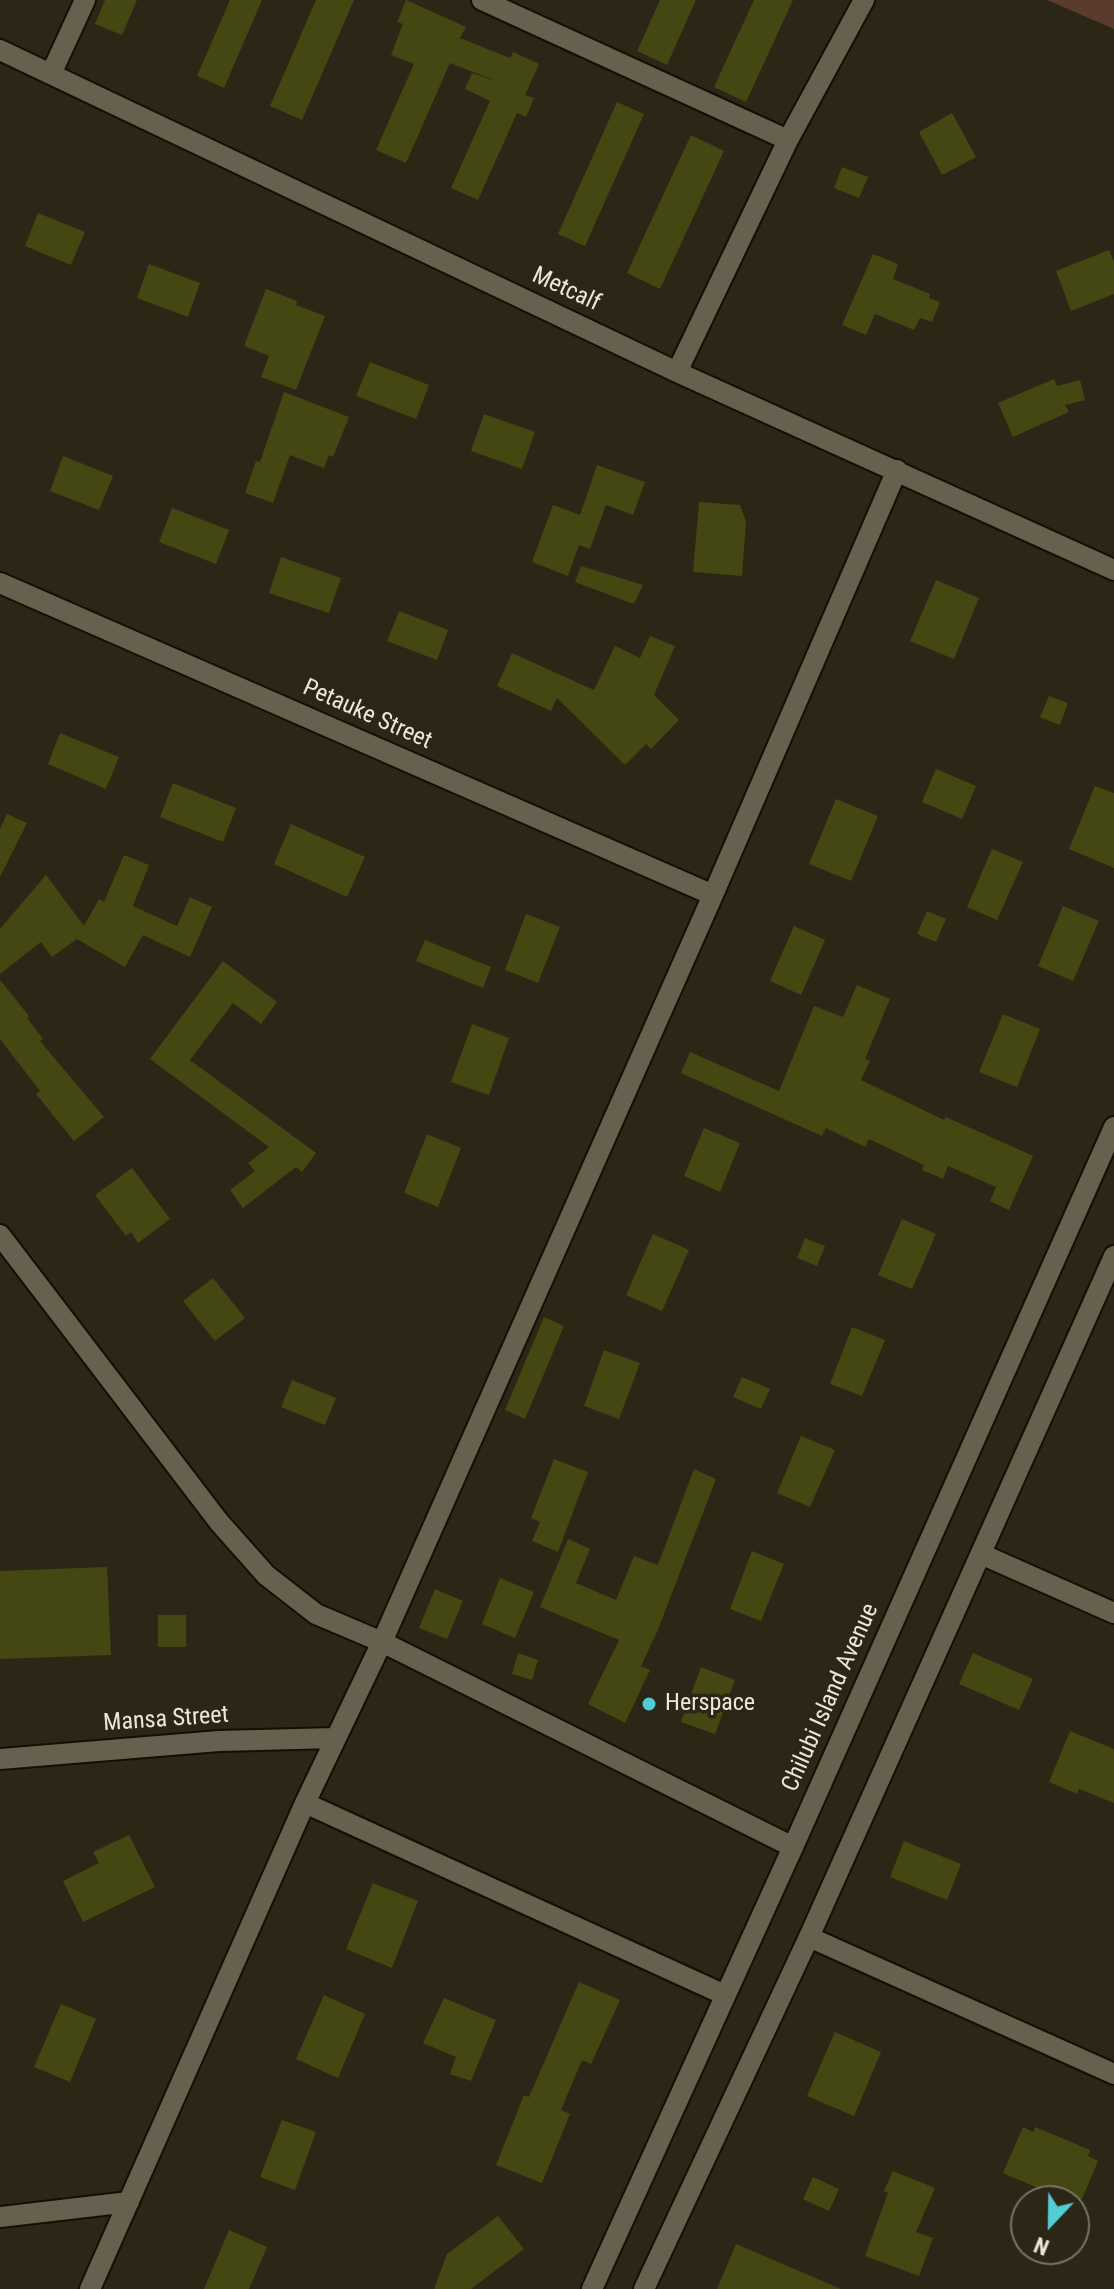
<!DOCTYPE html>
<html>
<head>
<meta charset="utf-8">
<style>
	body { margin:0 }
	#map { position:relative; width:1114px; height:2289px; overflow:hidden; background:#2c2617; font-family:"Roboto Condensed",sans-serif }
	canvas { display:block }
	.north { position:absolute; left:1010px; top:2185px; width:80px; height:80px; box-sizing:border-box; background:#2c2617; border:2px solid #787366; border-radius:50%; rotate:202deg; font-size:22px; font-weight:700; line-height:32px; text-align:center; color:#ebe7dd }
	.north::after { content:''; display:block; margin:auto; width:28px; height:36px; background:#52ccd5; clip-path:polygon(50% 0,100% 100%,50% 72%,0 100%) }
</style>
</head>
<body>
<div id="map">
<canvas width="1114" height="2289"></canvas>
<div class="north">N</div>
</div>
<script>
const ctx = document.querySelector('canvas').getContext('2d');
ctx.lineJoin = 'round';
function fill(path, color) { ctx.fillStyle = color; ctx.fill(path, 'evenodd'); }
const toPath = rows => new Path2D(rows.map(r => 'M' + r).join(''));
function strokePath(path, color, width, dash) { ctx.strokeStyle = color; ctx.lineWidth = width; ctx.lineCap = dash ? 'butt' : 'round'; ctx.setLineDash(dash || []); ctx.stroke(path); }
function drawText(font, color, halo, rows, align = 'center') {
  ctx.font = font + ' "Roboto Condensed",sans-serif'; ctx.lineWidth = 7; ctx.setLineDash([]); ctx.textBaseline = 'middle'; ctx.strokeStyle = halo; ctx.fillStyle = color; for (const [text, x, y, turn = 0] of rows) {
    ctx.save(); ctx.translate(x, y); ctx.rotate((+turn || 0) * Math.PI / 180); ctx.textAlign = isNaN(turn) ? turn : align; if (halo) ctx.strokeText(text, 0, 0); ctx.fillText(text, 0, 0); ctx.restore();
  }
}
fill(toPath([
	[1047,0,1114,0,1114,29]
]), '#5a3c2e');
fill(toPath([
	[105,0,137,0,122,35,95,24],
	[230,0,262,0,224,88,197,76],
	[316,0,354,0,302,120,270,106],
	[406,0,466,27,460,38,510,58,513,52,539,64,525,95,534,98,526,117,517,113,478,200,451,188,490,101,465,89,472,73,499,82,450,63,406,163,376,150,414,64,391,55,403,24,397,22],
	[660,0,696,0,667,65,637,51],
	[754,0,793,0,746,102,714,87],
	[617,102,644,114,585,246,558,234],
	[952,113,976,157,942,175,919,132],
	[691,135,724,151,660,289,627,273],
	[842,167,868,177,859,198,834,188],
	[38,213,85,232,71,265,25,246],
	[1109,250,1114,262,1114,294,1071,311,1056,271],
	[873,254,898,264,893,279,930,294,929,298,940,302,932,322,920,318,914,330,875,314,866,335,842,325],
	[149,264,200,283,188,317,137,298],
	[266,289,297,301,296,305,325,316,296,390,261,377,269,356,244,346],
	[370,362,429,385,416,419,356,396],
	[1054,379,1057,386,1080,380,1085,400,1065,405,1069,412,1013,437,998,403],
	[284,392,349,417,333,457,329,455,324,468,290,455,273,503,245,493,256,461,260,462],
	[484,414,535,432,522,469,471,451],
	[63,456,113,476,99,510,50,491],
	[597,465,645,482,633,515,606,505,590,549,579,545,568,576,532,562,553,505,580,515],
	[699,502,740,505,746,522,742,576,693,572],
	[172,508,229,530,216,564,159,542],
	[281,557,341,578,329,613,269,593],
	[581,566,643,585,634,604,575,582],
	[936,580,979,598,954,659,910,641],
	[399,611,448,630,437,660,387,641],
	[650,636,675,646,654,695,679,720,651,749,646,744,625,765,557,698,551,711,497,686,512,653,594,690,615,646,640,658],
	[1049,696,1068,703,1060,725,1040,717],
	[60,733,119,757,106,789,48,764],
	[936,769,976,786,962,819,922,802],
	[173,783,236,808,223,842,160,817],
	[1095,786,1114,793,1114,868,1069,849],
	[836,799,878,816,851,881,809,864],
	[7,814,27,823,0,877,0,829],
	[291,824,365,857,347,897,274,864],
	[992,849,1023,862,997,920,967,907],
	[124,855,149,865,133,906,177,926,190,897,212,907,190,957,143,935,125,967,77,939,52,957,41,942,0,974,0,929,46,875,84,926,99,899,104,902],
	[1063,906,1099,921,1073,981,1038,966],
	[927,911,946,919,936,942,917,934],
	[526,914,560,927,538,983,505,970],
	[794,926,825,940,801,995,770,981],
	[425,940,491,967,483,988,416,961],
	[223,961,277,1002,261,1024,233,1003,190,1060,316,1153,302,1172,296,1167,243,1208,230,1190,255,1171,248,1163,269,1147,150,1059],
	[0,980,29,1016,27,1018,43,1039,40,1041,104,1117,74,1141,36,1094,40,1091,0,1039],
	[857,985,890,999,865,1059,870,1061,861,1080,944,1120,946,1117,1033,1156,1009,1210,990,1201,996,1187,948,1166,943,1179,922,1170,924,1165,869,1139,865,1147,826,1128,822,1136,681,1073,690,1052,779,1091,814,1006,843,1017],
	[1003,1014,1040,1029,1017,1087,979,1072],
	[472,1024,509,1038,489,1095,451,1082],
	[704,1128,740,1143,720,1192,684,1176],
	[427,1134,461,1148,438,1207,404,1193],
	[132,1168,170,1219,138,1243,131,1232,126,1236,95,1195],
	[902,1219,936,1234,912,1289,878,1275],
	[653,1234,689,1250,662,1311,626,1295],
	[805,1238,825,1246,817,1266,797,1258],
	[213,1278,245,1318,215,1341,183,1301],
	[544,1317,564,1326,525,1419,505,1410],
	[852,1327,885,1340,862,1396,830,1384],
	[604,1350,640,1363,619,1419,584,1406],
	[742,1377,770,1389,761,1409,733,1397],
	[292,1380,336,1398,325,1425,281,1407],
	[801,1436,835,1450,810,1507,777,1493],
	[554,1459,588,1472,558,1552,532,1541,540,1522,531,1518],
	[694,1469,716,1479,657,1632,641,1666,650,1670,625,1723,588,1704,619,1640,540,1607,568,1539,590,1549,576,1583,616,1600,634,1556,658,1565],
	[752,1551,784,1564,761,1621,730,1609],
	[107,1567,111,1655,0,1659,0,1571],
	[500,1578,534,1592,515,1638,482,1624],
	[435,1589,463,1601,447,1639,419,1628],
	[158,1615,186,1615,186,1647,158,1647],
	[518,1653,538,1660,532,1680,512,1674],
	[973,1653,1033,1679,1019,1710,959,1684],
	[701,1667,735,1680,715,1734,681,1722],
	[1070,1731,1114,1749,1114,1803,1079,1789,1077,1794,1049,1782],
	[129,1835,155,1887,83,1922,63,1881,99,1863,93,1852],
	[904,1841,961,1864,947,1900,890,1877],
	[373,1883,418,1901,392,1968,346,1949],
	[579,1982,620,2000,591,2064,582,2060,561,2110,570,2114,542,2183,496,2165,524,2095,529,2097],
	[324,1995,365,2014,338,2078,296,2059],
	[444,1998,496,2020,471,2081,450,2074,456,2057,423,2043],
	[61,2004,96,2019,70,2082,34,2067],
	[835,2032,881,2052,854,2116,807,2096],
	[282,2120,316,2132,295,2190,260,2177],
	[1023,2127,1033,2132,1035,2127,1090,2150,1088,2156,1098,2161,1079,2206,1074,2201,1068,2201,1003,2173],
	[893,2171,935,2188,916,2232,933,2238,919,2276,865,2256,888,2193,884,2191],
	[813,2177,839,2189,829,2211,803,2199],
	[498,2216,524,2249,471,2289,434,2289,447,2254],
	[229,2230,267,2247,249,2289,204,2289],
	[736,2244,841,2289,717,2289]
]), '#444711');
const minor = toPath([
	[482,0,788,140],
	[0,50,677,372,1114,570],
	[51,74,85,0],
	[677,372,788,140,864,0],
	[0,583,713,895],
	[0,1235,219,1522,266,1575,316,1614,382,1642,793,1847],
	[981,1554,1114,1613],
	[0,1759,219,1741,335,1738],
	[305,1803,725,1995],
	[809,1937,1114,2074],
	[0,2217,129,2202],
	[90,2289,305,1803,382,1642,713,895,897,470]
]);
const tertiary = toPath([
	[592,2289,793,1847,1114,1127],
	[644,2289,809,1937,1114,1256]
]);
strokePath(minor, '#140f03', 24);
strokePath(tertiary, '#140f03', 24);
strokePath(minor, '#67604f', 20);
strokePath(tertiary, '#67604f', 20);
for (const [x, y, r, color] of [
	[649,1704,8,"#52ccd5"]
]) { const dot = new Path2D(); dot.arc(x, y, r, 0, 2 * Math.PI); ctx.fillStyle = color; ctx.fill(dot); strokePath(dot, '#2c2617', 3); }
drawText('24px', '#ebe7dd', '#2c2617', [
	["Metcalf",566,290,25],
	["Petauke Street",367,715,24],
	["Chilubi Island Avenue",831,1698,-66],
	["Mansa Street",166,1720,-4]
]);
drawText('24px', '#ebe7dd', '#2c2617', [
	["Herspace",665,1704]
], 'left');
</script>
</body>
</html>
